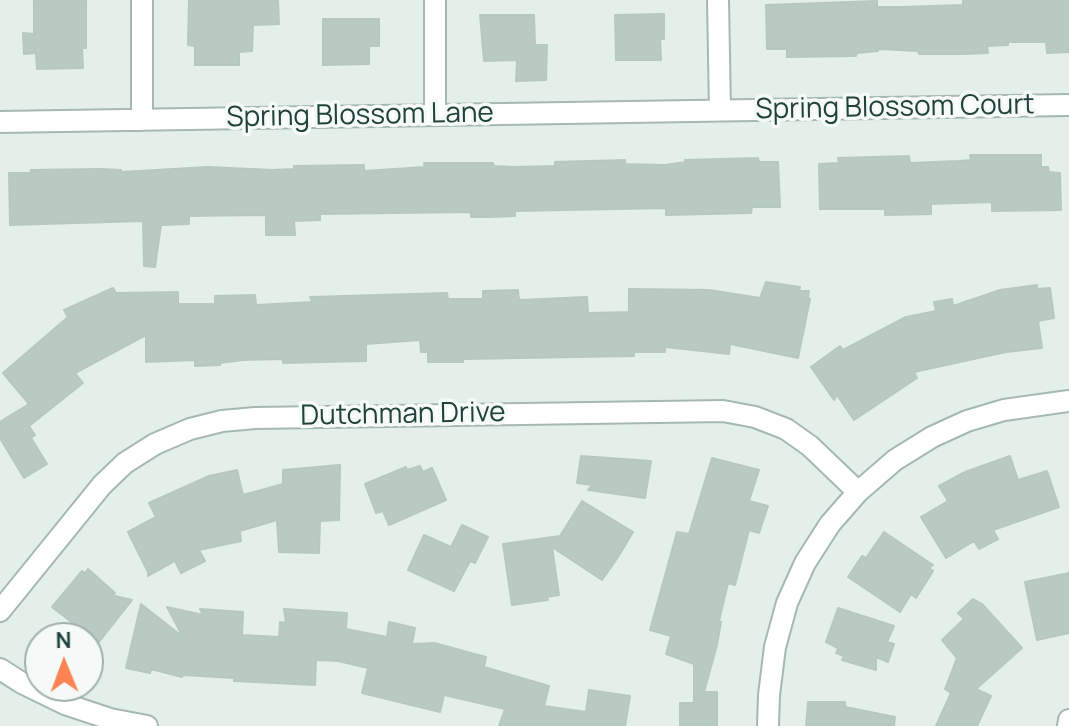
<!DOCTYPE html>
<html>
<head>
<meta charset="utf-8">
<style>
	body { margin:0 }
	#map { position:relative; width:1069px; height:726px; overflow:hidden; background:#e4efea; font-family:Manrope,sans-serif }
	canvas { display:block }
	.north { position:absolute; left:24px; top:622px; width:80px; height:80px; box-sizing:border-box; background:#f5faf8; border:2px solid #a0b0ac; border-radius:50%; rotate:359deg; font-size:22px; font-weight:700; line-height:32px; text-align:center; color:#21423a }
	.north::after { content:''; display:block; margin:auto; width:28px; height:36px; background:#fd8254; clip-path:polygon(50% 0,100% 100%,50% 72%,0 100%) }
</style>
</head>
<body>
<div id="map">
<canvas width="1069" height="726"></canvas>
<div class="north">N</div>
</div>
<script>
const ctx = document.querySelector('canvas').getContext('2d');
ctx.lineJoin = 'round';
function fill(path, color) { ctx.fillStyle = color; ctx.fill(path, 'evenodd'); }
const toPath = rows => new Path2D(rows.map(r => 'M' + r).join(''));
function strokePath(path, color, width, dash) { ctx.strokeStyle = color; ctx.lineWidth = width; ctx.lineCap = dash ? 'butt' : 'round'; ctx.setLineDash(dash || []); ctx.stroke(path); }
function drawText(font, color, halo, rows, align = 'center') {
  ctx.font = font + ' Manrope,sans-serif'; ctx.lineWidth = 7; ctx.setLineDash([]); ctx.textBaseline = 'middle'; ctx.strokeStyle = halo; ctx.fillStyle = color; for (const [text, x, y, turn = 0] of rows) {
    ctx.save(); ctx.translate(x, y); ctx.rotate((+turn || 0) * Math.PI / 180); ctx.textAlign = isNaN(turn) ? turn : align; if (halo) ctx.strokeText(text, 0, 0); ctx.fillText(text, 0, 0); ctx.restore();
  }
}
const building = toPath([
	[34,0,86,0,86,48,82,48,83,68,37,69,36,53,24,54,23,33,34,34,34,0],
	[189,0,278,0,279,24,253,25,252,51,239,52,239,65,195,65,195,46,188,45,189,0],
	[963,0,1069,0,1069,52,1047,53,1046,42,1008,42,1008,45,987,46,988,53,963,54,919,54,918,51,878,49,878,51,857,53,856,56,787,57,787,49,767,49,766,5,877,1,877,7,902,7,963,5,963,0],
	[664,14,664,39,660,39,661,60,616,60,615,15,664,14],
	[480,15,534,15,535,45,547,45,546,80,516,81,517,60,484,61,480,15],
	[323,19,379,19,379,46,369,46,369,64,323,65,323,19],
	[970,155,1041,155,1041,167,1048,167,1049,172,1060,173,1061,210,992,211,992,202,931,204,931,214,885,215,885,209,820,209,819,164,839,163,838,158,909,156,910,163,958,161,971,160,970,155],
	[758,158,759,162,778,162,780,207,752,207,751,213,666,215,666,208,515,211,515,216,489,217,471,217,471,212,320,214,320,220,294,221,295,235,266,235,266,215,189,216,189,224,161,225,155,267,144,266,143,221,10,225,9,173,30,173,31,170,101,169,121,170,121,172,208,167,273,170,294,169,294,166,364,165,364,171,425,167,424,163,493,163,494,166,514,167,555,166,555,162,625,160,625,164,665,165,686,162,685,160,758,158],
	[766,282,800,287,799,291,809,291,808,299,810,299,798,358,730,344,729,354,665,347,665,352,634,352,634,356,463,359,463,362,428,362,428,352,421,352,420,340,366,344,366,361,283,363,283,359,243,360,220,363,220,365,195,366,195,360,146,362,146,335,75,373,83,383,29,426,35,435,31,438,47,464,24,478,0,438,0,422,29,404,3,373,68,317,64,310,113,288,116,293,178,292,178,304,215,304,215,296,255,295,256,305,312,302,310,297,447,293,448,299,483,299,483,291,518,290,519,300,587,297,588,313,629,312,629,289,709,290,760,298,766,282],
	[1037,285,1037,289,1050,288,1054,318,1038,321,1042,348,1006,352,914,372,917,378,854,420,837,395,834,400,811,367,840,346,843,350,906,317,936,311,934,302,952,299,953,306,1000,290,1037,285],
	[581,456,651,461,645,498,588,490,592,485,577,483,581,456],
	[1010,456,1018,480,1047,471,1059,507,993,530,998,539,979,549,974,541,946,558,921,517,948,501,939,486,965,472,1010,456],
	[712,458,759,470,749,501,768,506,759,533,749,530,735,585,728,583,719,621,721,622,717,645,704,692,717,692,717,726,680,726,680,703,694,703,694,664,666,654,671,636,650,630,677,532,689,534,712,458],
	[340,465,339,520,320,521,319,553,279,552,277,520,240,531,241,541,199,550,205,561,181,573,175,561,148,576,148,572,128,532,156,517,149,503,209,476,237,470,243,495,283,484,283,470,340,465],
	[420,466,423,472,432,468,446,500,389,525,383,511,376,513,365,484,406,467,407,470,420,466],
	[582,501,633,532,618,557,602,580,552,547,559,595,547,597,548,600,512,605,503,544,560,536,582,501],
	[462,525,488,537,475,563,470,561,454,591,408,570,424,535,451,547,462,525],
	[884,532,933,565,929,568,933,571,916,598,911,594,900,612,848,577,862,556,866,558,884,532],
	[88,569,115,593,111,595,132,600,88,656,88,638,69,638,78,627,52,607,82,571,85,573,88,569],
	[1069,573,1069,633,1037,640,1025,582,1069,573],
	[973,599,982,604,1022,648,976,689,991,696,977,726,936,726,951,693,945,689,957,658,942,640,964,619,958,613,973,599],
	[141,604,183,637,167,607,203,615,200,609,243,612,242,635,279,637,280,622,286,623,284,609,347,613,346,629,387,637,389,622,415,628,412,644,434,643,486,657,484,667,549,686,544,706,586,712,589,690,630,696,625,726,499,726,505,709,444,695,440,712,362,693,368,668,338,661,316,660,315,685,234,681,234,678,183,675,182,677,151,669,150,673,126,668,141,604],
	[838,608,894,626,887,642,894,644,888,662,876,657,876,670,842,660,844,656,836,653,838,648,826,642,838,608],
	[808,702,845,702,845,707,895,717,894,726,806,726,808,702]
]);
fill(building, '#b9cac3');
strokePath(building, '#b6c9c1', 2);
const street = toPath([
	[142,0,142,120],
	[435,0,435,115],
	[718,0,720,110],
	[0,122,1069,105],
	[0,611,102,485,125,463,155,444,190,429,222,421,255,418,723,411,755,417,786,429,810,446,858,492],
	[0,669,22,683,65,704,110,719,147,726],
	[768,726,769,695,775,647,787,603,805,563,830,524,858,492,895,460,932,437,967,421,1004,410,1069,401],
	[1068,726,1069,720]
]);
strokePath(street, '#a6b8b2', 24);
strokePath(street, '#fff', 20);
drawText('28px', '#21423a', '#f5faf8', [
	["Spring Blossom Court",895,108,-1],
	["Spring Blossom Lane",360,116,-1],
	["Dutchman Drive",403,415,-1]
]);
</script>
</body>
</html>
